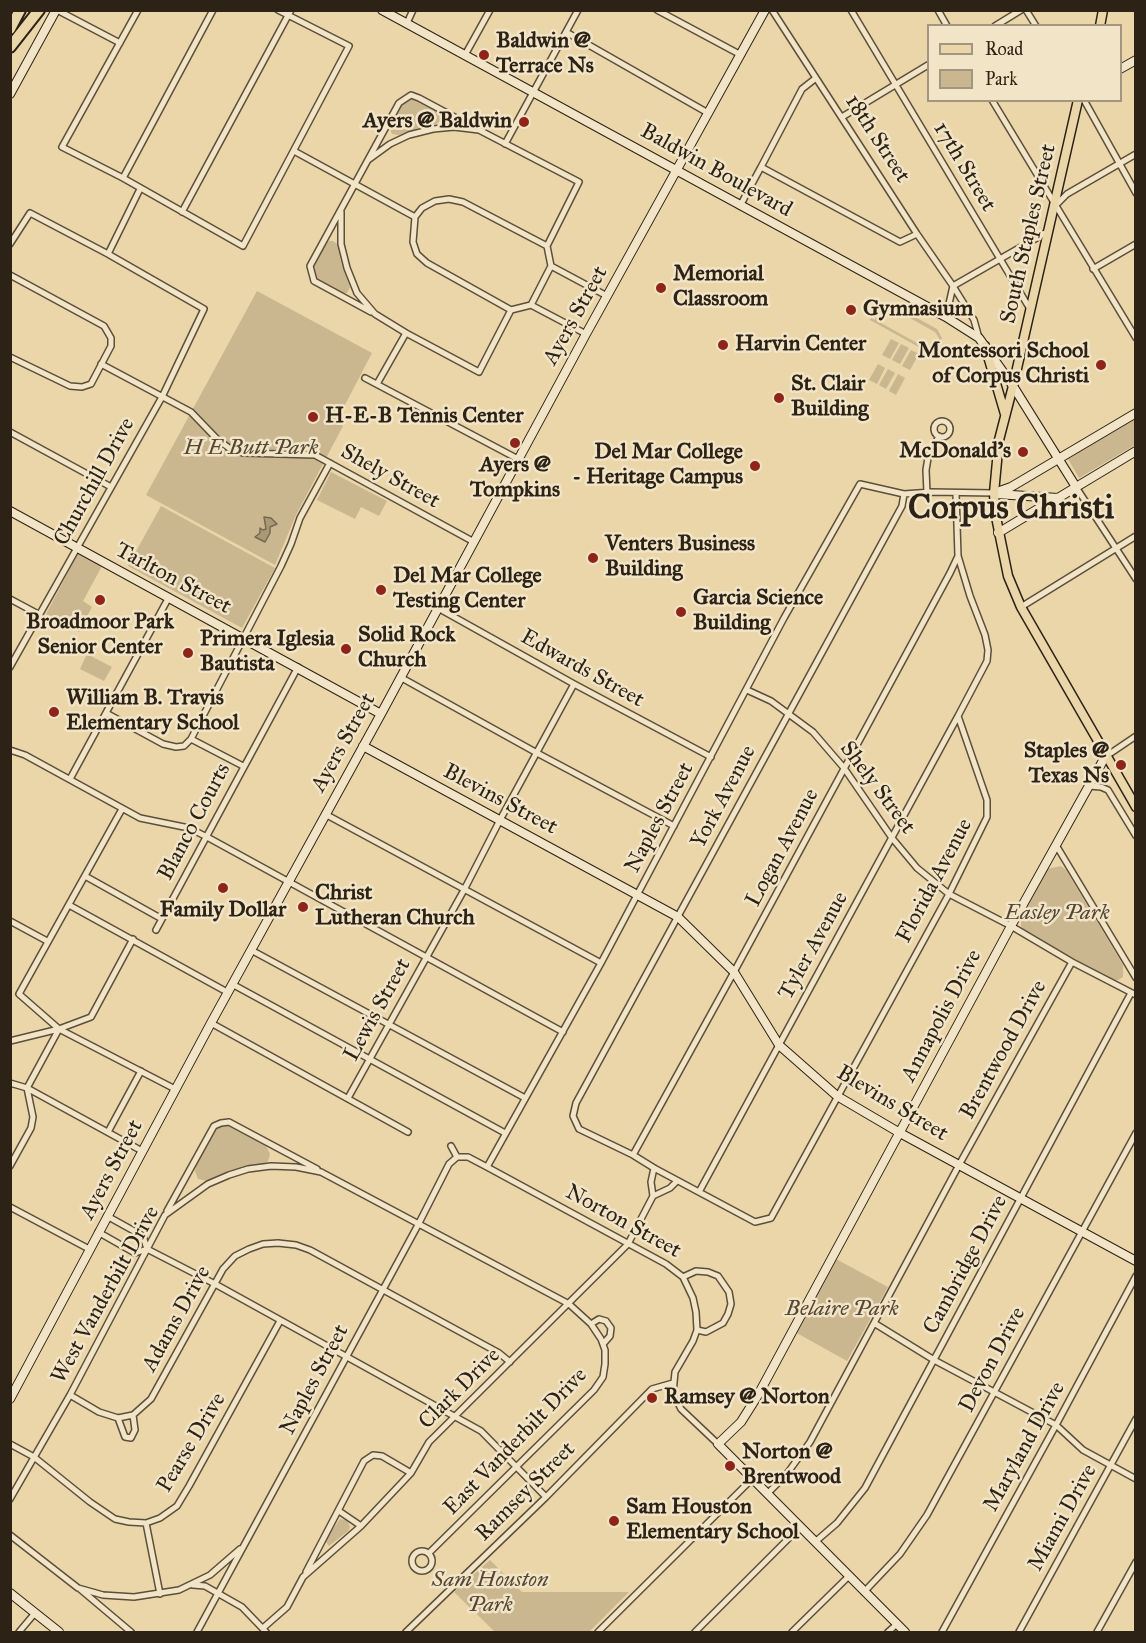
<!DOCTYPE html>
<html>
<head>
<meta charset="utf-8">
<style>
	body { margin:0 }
	#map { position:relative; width:1146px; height:1643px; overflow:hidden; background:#ead6a9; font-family:"IM FELL Great Primer",serif }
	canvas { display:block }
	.frame { position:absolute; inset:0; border:12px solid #2c2215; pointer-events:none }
	.legend { position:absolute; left:927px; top:24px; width:195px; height:78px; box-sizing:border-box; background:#f1e4c7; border:2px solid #a29680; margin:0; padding:8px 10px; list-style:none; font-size:18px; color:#2c2215 }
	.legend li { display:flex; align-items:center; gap:12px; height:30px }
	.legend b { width:30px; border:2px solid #a29680 }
</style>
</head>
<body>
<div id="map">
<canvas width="1146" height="1643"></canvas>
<div class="frame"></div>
<ul class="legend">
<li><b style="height:8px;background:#ead6a9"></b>Road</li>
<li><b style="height:16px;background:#cab790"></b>Park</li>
</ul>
</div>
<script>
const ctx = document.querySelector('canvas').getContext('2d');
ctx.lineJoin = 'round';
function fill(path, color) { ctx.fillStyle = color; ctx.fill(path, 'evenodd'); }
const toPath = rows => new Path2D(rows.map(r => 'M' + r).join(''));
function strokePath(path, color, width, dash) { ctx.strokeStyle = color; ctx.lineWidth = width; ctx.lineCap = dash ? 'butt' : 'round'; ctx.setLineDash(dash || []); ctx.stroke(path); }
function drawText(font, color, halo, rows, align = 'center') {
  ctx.font = font + ' "IM FELL Great Primer",serif'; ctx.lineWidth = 5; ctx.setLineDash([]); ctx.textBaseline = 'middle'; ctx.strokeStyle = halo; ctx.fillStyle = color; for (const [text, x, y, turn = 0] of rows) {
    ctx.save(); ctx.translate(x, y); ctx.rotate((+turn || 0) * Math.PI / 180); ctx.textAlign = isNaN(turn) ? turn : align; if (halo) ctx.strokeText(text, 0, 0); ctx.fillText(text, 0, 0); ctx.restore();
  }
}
fill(toPath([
	[412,99,417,100,440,112,442,120,436,124,424,126,399,135,392,134,389,126,402,103],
	[329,241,333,241,337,244,341,263,350,287,347,293,340,293,318,281,313,272,314,266,326,243],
	[257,291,372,353,336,422,343,426,296,515,275,565,146,495],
	[886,304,893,305,937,329,942,338,939,347,933,351,926,351,870,320,871,318,875,320,877,310],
	[885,307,892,308,935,332,939,338,937,345,932,348,926,348,881,323,878,314],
	[891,339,899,343,890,359,882,355],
	[901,344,909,348,900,364,892,360],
	[911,350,919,354,910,370,902,366],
	[878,364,885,368,877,384,869,380],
	[888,369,895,373,886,389,879,385],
	[898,374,905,378,896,395,889,391],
	[1135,418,1135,445,1079,478,1068,459],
	[331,472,387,501,379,516,361,507,355,519,317,500],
	[161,506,275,568,242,628,128,566],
	[79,552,103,564,83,601,92,607,79,632,46,614],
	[87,654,112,667,104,681,80,669],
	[1061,866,1066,870,1123,965,1123,977,1118,980,1112,980,1025,931,1021,927,1021,915,1044,873,1047,869],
	[220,1126,228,1126,266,1146,270,1154,268,1161,265,1164,223,1174,208,1181,198,1179,195,1171,196,1166,217,1129],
	[836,1259,888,1287,847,1361,795,1332],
	[340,1519,347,1520,350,1527,348,1531,329,1546,325,1540],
	[490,1560,522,1592,629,1592,589,1632,495,1632,454,1592]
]), '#cab790');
const water = toPath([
	[264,517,271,518,277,524,270,527,270,533,265,542,255,537,260,533,260,528,263,530,266,529,264,517]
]);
fill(water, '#a99977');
strokePath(water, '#776950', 1.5);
const street = toPath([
	[57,10,120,43],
	[138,10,62,147,123,178,243,246,349,46,278,10],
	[657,10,741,55],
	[772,10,917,234,953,286,946,317],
	[851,10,1030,309],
	[938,10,947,26],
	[1026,10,1036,26],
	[407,23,413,10],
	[995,26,1021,10],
	[566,32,708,113],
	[465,55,490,10],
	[992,100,1136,338],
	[1084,100,1136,193],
	[842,117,928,65],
	[505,144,578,10],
	[294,151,415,217],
	[761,167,802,89,816,78],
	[123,178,213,10],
	[740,206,761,167,900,242,917,234],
	[1055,206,1067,194,1136,154],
	[182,212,291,10],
	[341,212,341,244,347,268,357,293,375,314,406,333,479,372,511,310,531,305,551,266,547,246,579,182,479,130,454,127,433,129,409,135,390,144,368,160],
	[415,217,422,208,435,201,449,199,463,202,547,246],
	[415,217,413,242,417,254,427,263,511,310],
	[10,244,30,213,108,254,204,309,162,397,10,667],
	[108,254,140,189],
	[551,266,607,296],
	[1093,269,1136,244],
	[10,275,104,326,111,338,111,346,91,384,82,387,70,386,10,357],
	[531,305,586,334],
	[371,312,314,281,310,266,399,103,411,95,419,98,475,128],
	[979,338,974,320,953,286,1047,232],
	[101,364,191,412,217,439,229,448,243,453,315,455,474,542],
	[365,378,518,459],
	[377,384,406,333],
	'934 429a8 8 0 1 1 16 0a8 8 0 1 1-16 0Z',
	[10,432,111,487],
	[1076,487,1136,579],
	[927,493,926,470,928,458,939,436],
	[904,494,902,506,576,1103,573,1116,579,1129,633,1155,654,1168,755,1222,771,1218,949,894,987,817,987,800,958,716,987,661,988,650,985,635,970,596,958,556,956,494],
	[10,599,40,615],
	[1021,607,1136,536],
	[438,608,574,684,711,757],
	[400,677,537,753,674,826],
	[747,690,771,701,813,732,844,768,892,838,917,868,949,894,1011,926,1072,962,1136,995],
	[106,713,163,744,176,747,184,746,191,739,243,766],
	[191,739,281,566,291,544,300,518,330,463],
	[10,750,25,755,140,818,189,828,207,837,563,1032],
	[1105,757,1136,736],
	[70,779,169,597],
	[1089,786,1101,787,1108,790,1136,836],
	[122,809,19,994,59,1029,175,1089],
	[325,814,601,963],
	[1056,845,1136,978],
	[85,876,162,919],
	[69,905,227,992],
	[10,921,47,941],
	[156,930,298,667],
	[251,950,525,1098],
	[232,984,505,1133],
	[211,1023,408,1132],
	[10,1041,59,1029,91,1017,133,939],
	[10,1083,27,1088,142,1151],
	[348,1098,464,890,500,820,574,684],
	[108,1132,141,1071],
	[451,1146,457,1157],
	[633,1155,734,972,950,573,958,556],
	[457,1157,468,1157,487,1167,666,1264,683,1277,693,1298,696,1312,697,1330,693,1341,675,1372,673,1393,681,1409,718,1444],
	[10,1166,31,1128,33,1117,27,1088,59,1029],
	[487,1167,601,963,784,618,860,484,904,494,931,492,994,493],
	[699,1192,958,716],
	[653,1196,670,1188,677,1181],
	[10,1207,89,1249],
	[167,1211,214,1126,221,1123,229,1122,317,1169],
	[107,1216,143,1236,147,1249,215,1284,481,1431,546,1497],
	[98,1232,135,1253,147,1249],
	[683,1277,696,1271,708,1272,718,1276,729,1292,731,1304,728,1314,723,1323,706,1332,697,1330],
	[874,1323,934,1360,1056,1425,1083,1450,1136,1479],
	[591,1324,599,1319,606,1321,611,1328,610,1336,603,1344],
	[70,1395,99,1412,118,1418,133,1415,151,1399,223,1269,235,1256,249,1249,263,1244,278,1243,296,1245,310,1250,499,1353,510,1362],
	[118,1418,125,1437,131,1438,135,1430,133,1415],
	[10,1444,34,1457,90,1502,115,1519,129,1522,146,1523,160,1518,177,1506,189,1486,280,1321],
	[767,1494,786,1475,810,1442,959,1165,1072,962],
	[10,1499,70,1395,165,1215,208,1184,229,1175,248,1169,271,1166,296,1167,321,1172,569,1304,591,1324,601,1339,605,1350,605,1364,603,1377,594,1390,429,1553],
	[339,1511,361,1526],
	[146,1523,160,1594],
	[10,1535,78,1588,103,1595,134,1597,179,1590,210,1575,240,1549],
	[815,1542,837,1523,865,1488,1131,993],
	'412 1561a10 10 0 1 1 20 0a10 10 0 1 1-20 0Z',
	[306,1572,364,1461,373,1455,382,1456,411,1473],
	[193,1585,205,1586,242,1607,266,1632],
	[80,1589,131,1632],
	[864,1592,900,1554,927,1515,1136,1133],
	[263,1628,287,1607,303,1577,361,1526,411,1473,429,1442,628,1244,653,1196,651,1182,654,1168],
	[19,1632,35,1613],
	[197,1632,418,1225,449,1164,457,1157],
	[406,1632,546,1497,652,1389,673,1383],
	[598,1632,752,1479],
	[695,1632,800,1527],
	[792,1632,849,1576],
	[888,1632,897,1624],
	[942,1632,1056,1425,1136,1276],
	[1019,1632,1136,1419],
	[1097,1632,1136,1562]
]);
const secondary = toPath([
	[382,10,946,317,979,338,1013,386,1076,487],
	[1120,69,1136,60],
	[10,94,56,10],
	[994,493,1011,487,1136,413],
	[996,494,1058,498,1136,451],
	[10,511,381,714],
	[998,533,1056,498],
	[363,746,678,917,734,972,779,1045,837,1096,900,1133,1136,1261],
	[10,1399,211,1023,381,714,586,334,765,10],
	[10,1593,59,1632],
	[905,1632,718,1444,741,1422,758,1395,1011,926,1105,757]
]);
const primary = toPath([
	[1100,26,1103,10],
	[1078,100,1013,386,999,440,994,493,995,512,1008,576,1021,607,1136,807],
	[985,346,1005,414]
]);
const highway = toPath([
	[10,29,20,10],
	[10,47,39,10]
]);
strokePath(street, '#5c4f3a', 8);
strokePath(secondary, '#2c2215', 10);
strokePath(primary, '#2c2215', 11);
strokePath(highway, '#2c2215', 14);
strokePath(street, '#f1e4c7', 5);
strokePath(secondary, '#f1e4c7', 8);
strokePath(primary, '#ead6a9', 8);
strokePath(highway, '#ead6a9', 10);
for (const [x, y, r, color] of [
	[484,55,6,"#8f2418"],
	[524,122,6,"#8f2418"],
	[661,288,6,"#8f2418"],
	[851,310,6,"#8f2418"],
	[723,345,6,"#8f2418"],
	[1101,365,6,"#8f2418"],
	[779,398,6,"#8f2418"],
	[313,417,6,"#8f2418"],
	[515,443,6,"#8f2418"],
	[1023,452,6,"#8f2418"],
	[755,466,6,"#8f2418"],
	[593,558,6,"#8f2418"],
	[381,590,6,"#8f2418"],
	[100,600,6,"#8f2418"],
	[681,612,6,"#8f2418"],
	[346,649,6,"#8f2418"],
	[188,653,6,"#8f2418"],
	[54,712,6,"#8f2418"],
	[1121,765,6,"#8f2418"],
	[223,888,6,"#8f2418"],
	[303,907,6,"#8f2418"],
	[652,1398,6,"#8f2418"],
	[730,1466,6,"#8f2418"],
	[614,1521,6,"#8f2418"]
]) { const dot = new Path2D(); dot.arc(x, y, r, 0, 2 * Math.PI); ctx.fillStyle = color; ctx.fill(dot); strokePath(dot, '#f1e4c7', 2); }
drawText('bold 22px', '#2c2215', '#f1e4c7', [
	["Baldwin @",496,42],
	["Terrace Ns",496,67],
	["Ayers @ Baldwin",512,122,"right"],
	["Memorial",673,275],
	["Classroom",673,300],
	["Gymnasium",863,310],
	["Harvin Center",735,345],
	["Montessori School",1089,352,"right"],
	["of Corpus Christi",1089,377,"right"],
	["St. Clair",791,385],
	["Building",791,410],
	["H-E-B Tennis Center",325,417],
	["McDonald's",1011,452,"right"],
	["Del Mar College",743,453,"right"],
	["- Heritage Campus",743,478,"right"],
	["Ayers @",515,466,"center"],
	["Tompkins",515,491,"center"],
	["Venters Business",605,545],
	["Building",605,570],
	["Del Mar College",393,577],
	["Testing Center",393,602],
	["Garcia Science",693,599],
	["Building",693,624],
	["Broadmoor Park",100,623,"center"],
	["Senior Center",100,648,"center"],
	["Solid Rock",358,636],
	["Church",358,661],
	["Primera Iglesia",200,640],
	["Bautista",200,665],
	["William B. Travis",66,699],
	["Elementary School",66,724],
	["Staples @",1109,752,"right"],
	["Texas Ns",1109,777,"right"],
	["Christ",315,894],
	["Lutheran Church",315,919],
	["Family Dollar",223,911,"center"],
	["Ramsey @ Norton",664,1398],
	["Norton @",742,1453],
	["Brentwood",742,1478],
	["Sam Houston",626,1508],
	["Elementary School",626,1533]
], 'left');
drawText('22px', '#2c2215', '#f1e4c7', [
	["18th Street",877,139,57],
	["17th Street",964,167,59],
	["Baldwin Boulevard",716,171,29],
	["South Staples Street",1029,234,-77],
	["Ayers Street",576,316,-61],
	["Shely Street",390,477,29],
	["Churchill Drive",95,482,-61],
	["Tarlton Street",173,579,28],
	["Edwards Street",582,669,29],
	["Ayers Street",344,743,-61],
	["Shely Street",877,788,53],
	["York Avenue",724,797,-62],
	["Blevins Street",500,800,28],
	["Naples Street",660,818,-62],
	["Blanco Courts",195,822,-62],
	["Logan Avenue",783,848,-62],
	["Florida Avenue",935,881,-62],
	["Tyler Avenue",814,946,-61],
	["Lewis Street",378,1010,-61],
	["Annapolis Drive",942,1016,-62],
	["Brentwood Drive",1004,1050,-61],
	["Blevins Street",892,1104,31],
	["Ayers Street",112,1170,-62],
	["Norton Street",623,1222,29],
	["Cambridge Drive",966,1265,-62],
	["West Vanderbilt Drive",106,1295,-61],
	["Adams Drive",177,1319,-61],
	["Devon Drive",993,1360,-62],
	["Naples Street",315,1380,-62],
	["Clark Drive",460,1389,-45],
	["East Vanderbilt Drive",516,1442,-46],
	["Pearse Drive",192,1443,-59],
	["Maryland Drive",1025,1447,-61],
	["Ramsey Street",526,1492,-45],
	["Miami Drive",1063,1518,-61]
]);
drawText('italic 22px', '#544734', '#f1e4c7', [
	["H E Butt Park",251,449],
	["Easley Park",1057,914],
	["Belaire Park",842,1310],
	["Sam Houston",490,1581],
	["Park",490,1606]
]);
drawText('bold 34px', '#2c2215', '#f1e4c7', [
	["Corpus Christi",1011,510]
]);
</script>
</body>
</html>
